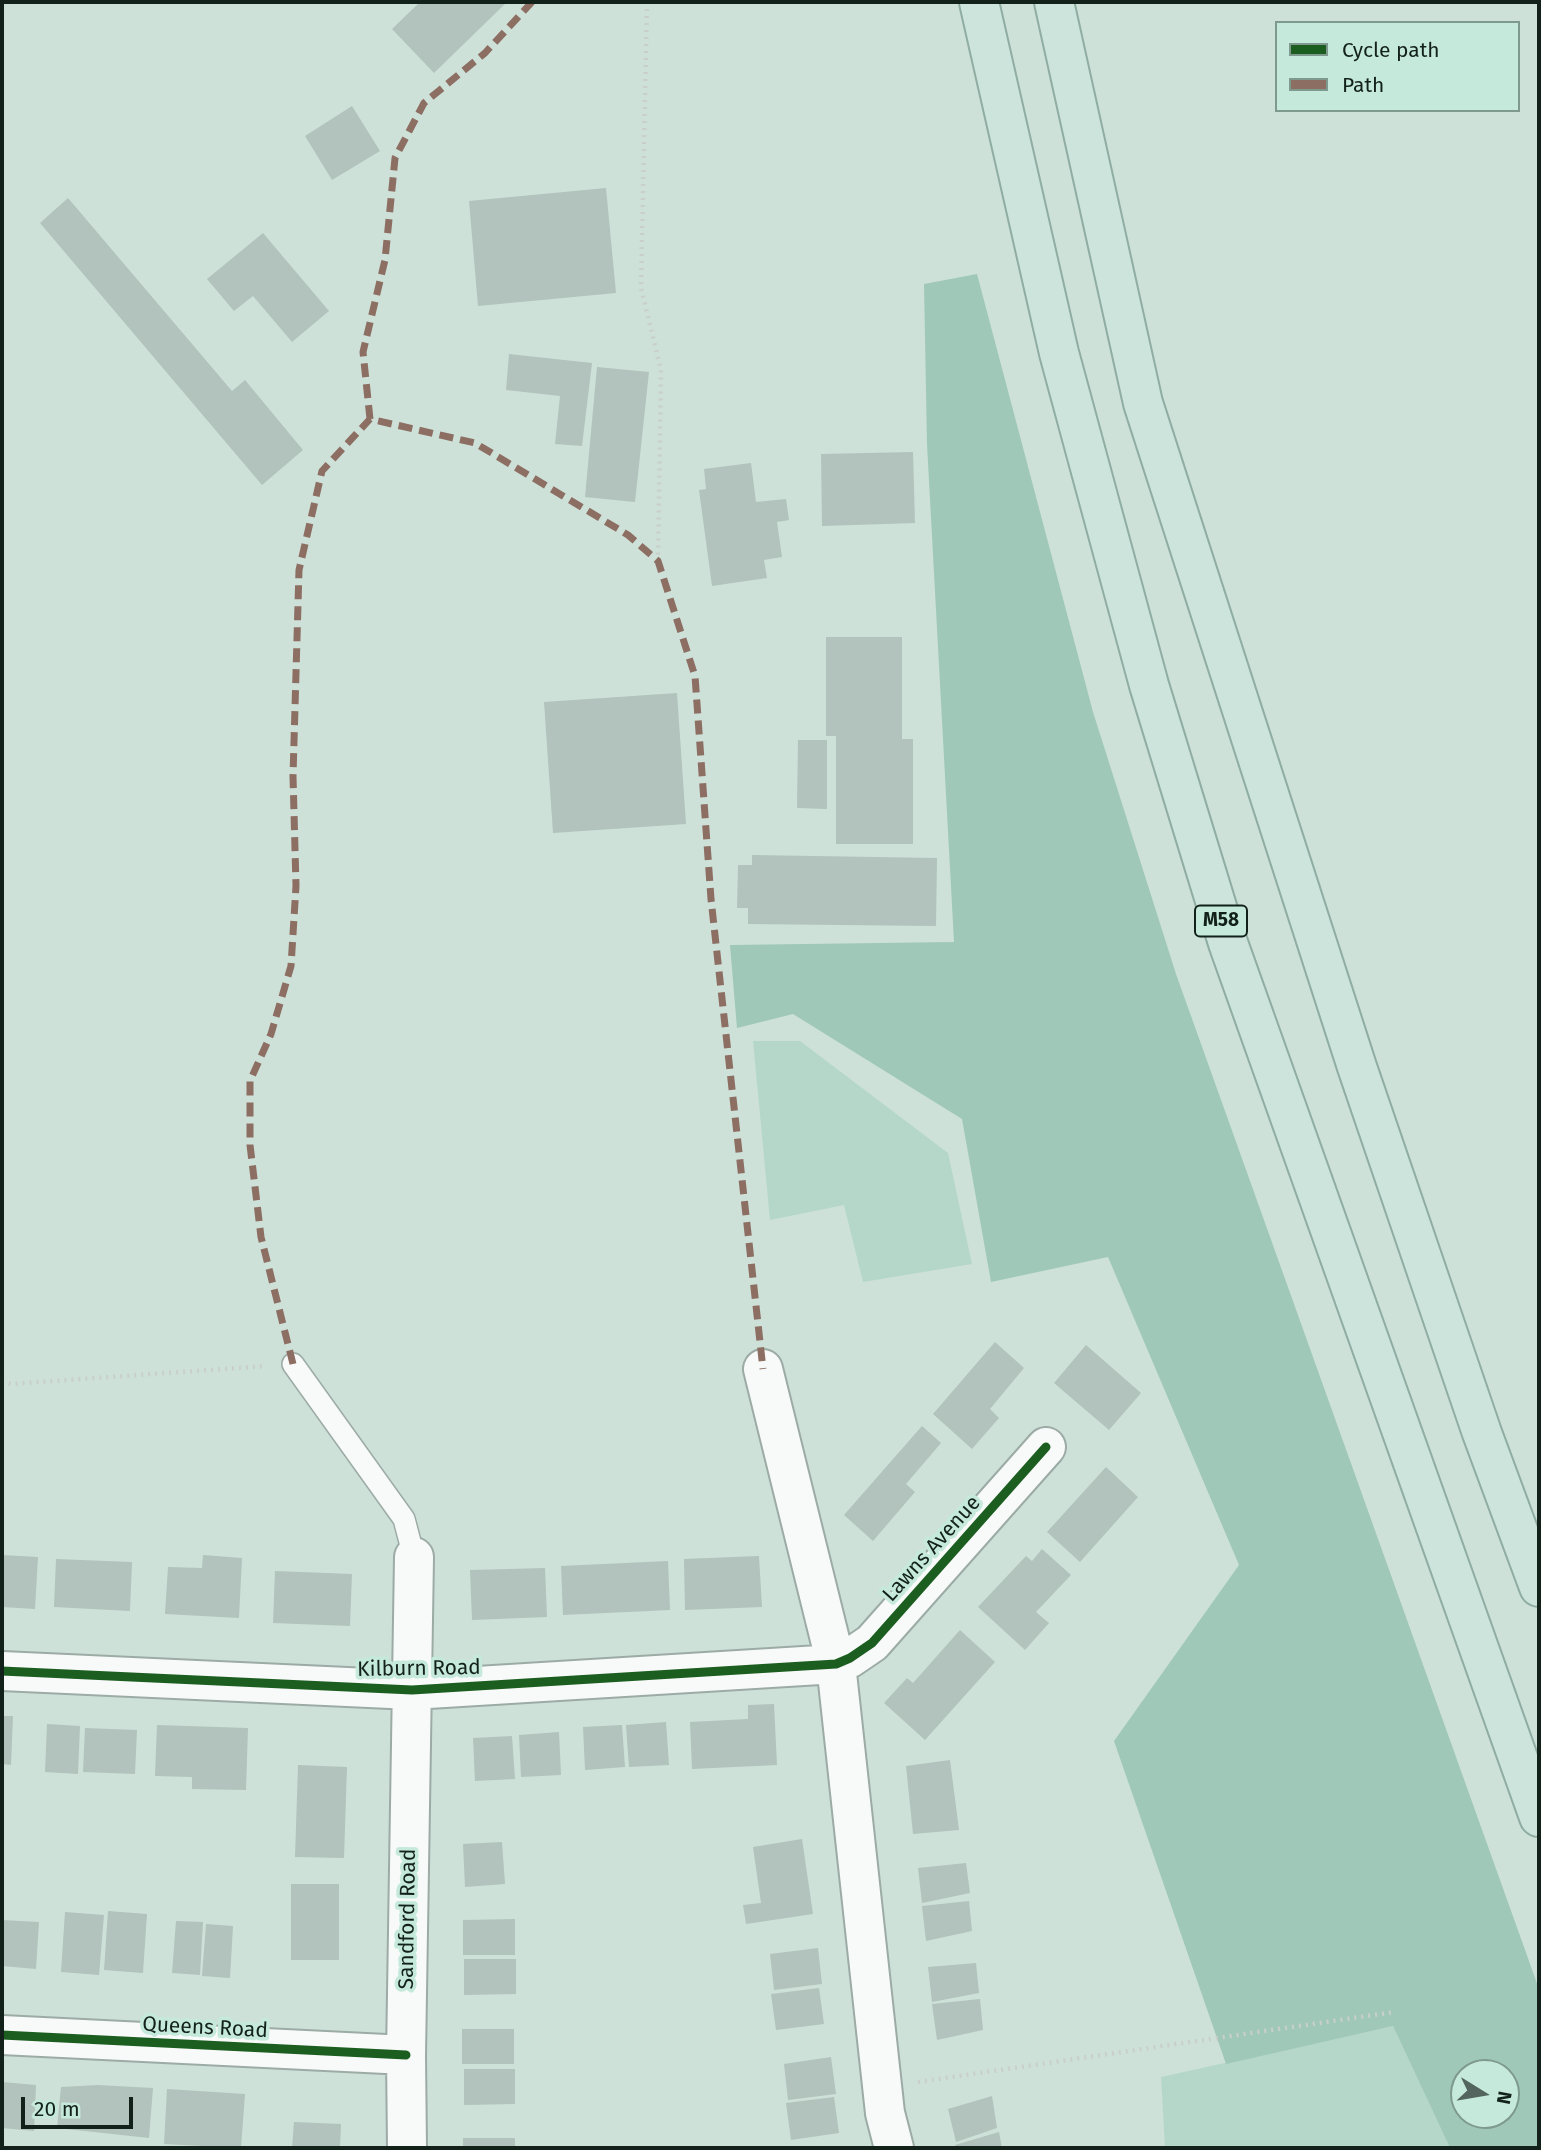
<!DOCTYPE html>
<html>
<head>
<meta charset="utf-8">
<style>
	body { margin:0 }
	#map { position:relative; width:1541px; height:2150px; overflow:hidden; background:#cde1d9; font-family:"Fira Sans",sans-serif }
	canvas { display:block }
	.frame { position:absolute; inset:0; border:4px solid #13211b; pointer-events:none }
	.legend { position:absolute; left:1275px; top:21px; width:245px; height:91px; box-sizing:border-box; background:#c5e9da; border:2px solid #7e998e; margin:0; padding:9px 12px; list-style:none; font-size:21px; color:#13211b }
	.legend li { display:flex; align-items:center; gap:14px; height:35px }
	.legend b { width:35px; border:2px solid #7e998e }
	.north { position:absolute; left:1450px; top:2059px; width:70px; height:70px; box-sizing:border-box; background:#c5e9da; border:2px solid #7e998e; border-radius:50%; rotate:101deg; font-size:19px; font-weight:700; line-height:28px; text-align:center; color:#13211b }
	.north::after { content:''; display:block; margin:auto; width:24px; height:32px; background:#54645e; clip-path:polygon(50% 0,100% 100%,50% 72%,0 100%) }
	.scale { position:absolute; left:21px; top:2097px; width:112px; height:32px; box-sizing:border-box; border:4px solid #13211b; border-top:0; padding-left:9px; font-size:21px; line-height:24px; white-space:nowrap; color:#13211b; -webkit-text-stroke:5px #c5e9da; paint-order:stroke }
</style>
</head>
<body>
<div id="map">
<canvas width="1541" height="2150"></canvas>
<div class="frame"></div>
<ul class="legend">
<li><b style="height:9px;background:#1b5e20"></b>Cycle path</li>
<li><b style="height:9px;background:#8d6e63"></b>Path</li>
</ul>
<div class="north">N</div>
<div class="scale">20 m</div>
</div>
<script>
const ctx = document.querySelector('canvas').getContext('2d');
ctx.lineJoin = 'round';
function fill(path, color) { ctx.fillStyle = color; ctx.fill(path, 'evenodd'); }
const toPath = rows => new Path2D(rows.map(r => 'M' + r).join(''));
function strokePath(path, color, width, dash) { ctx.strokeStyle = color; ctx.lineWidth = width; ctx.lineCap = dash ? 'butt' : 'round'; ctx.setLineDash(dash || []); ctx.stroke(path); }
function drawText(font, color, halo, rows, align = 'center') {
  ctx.font = font + ' "Fira Sans",sans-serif'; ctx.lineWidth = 7; ctx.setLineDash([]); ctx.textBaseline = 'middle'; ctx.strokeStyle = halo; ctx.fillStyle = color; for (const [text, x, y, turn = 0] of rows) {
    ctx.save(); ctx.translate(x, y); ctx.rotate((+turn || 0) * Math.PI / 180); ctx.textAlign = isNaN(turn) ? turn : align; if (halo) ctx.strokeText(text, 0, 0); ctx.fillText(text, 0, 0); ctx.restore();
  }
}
fill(toPath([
	[753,1041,800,1041,948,1153,972,1264,863,1282,844,1205,770,1220],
	[1393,2026,1450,2148,1165,2148,1161,2077]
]), '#b5d7c9');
fill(toPath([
	[977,274,1093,712,1176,974,1539,1989,1539,2148,1450,2148,1393,2026,1226,2064,1114,1741,1239,1565,1108,1257,991,1282,962,1119,793,1014,737,1028,730,945,954,942,927,444,924,284],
	[1464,2073,1506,2073,1506,2115,1464,2115]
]), '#9fc8b8');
fill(toPath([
	[420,2,507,2,434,73,392,29],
	[352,106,380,151,332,180,305,136],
	[606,188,616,293,478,306,469,201],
	[68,198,232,391,245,380,303,450,262,485,40,223],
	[263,233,329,311,292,342,253,296,234,311,207,279],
	[509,354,592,363,582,446,555,444,560,396,506,390],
	[597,367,649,372,635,502,585,497],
	[913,452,915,523,822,526,821,454],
	[751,463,756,502,786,499,789,520,777,522,782,557,764,560,767,578,712,586,699,490,706,489,704,469],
	[826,637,902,637,902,739,913,739,913,844,836,844,836,736,826,736],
	[677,693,686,824,553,833,544,702],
	[798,740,827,740,827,809,797,808],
	[752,855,937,858,936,926,748,924,748,908,737,908,738,865,752,865],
	[995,1342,1024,1368,990,1409,999,1418,972,1449,933,1414],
	[1086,1345,1141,1393,1109,1430,1054,1383],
	[922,1426,941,1443,906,1484,915,1492,873,1541,844,1515],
	[1106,1467,1138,1497,1080,1562,1047,1532],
	[1042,1549,1071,1575,1036,1612,1049,1623,1025,1650,978,1607,1026,1556,1032,1561],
	[2,1555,38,1557,35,1609,2,1607],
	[203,1555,242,1558,239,1618,165,1614,168,1567,202,1568],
	[759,1556,762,1607,685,1610,684,1559],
	[56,1559,132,1562,130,1611,54,1607],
	[668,1561,670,1610,563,1615,561,1566],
	[545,1568,547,1617,472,1620,470,1570],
	[275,1571,352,1574,350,1626,273,1623],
	[960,1630,995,1662,925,1740,884,1703,907,1678,913,1683],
	[774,1704,777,1765,692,1769,690,1722,748,1719,748,1705],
	[2,1716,13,1716,11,1765,2,1764],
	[666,1722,669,1765,629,1767,626,1725],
	[47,1724,80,1726,78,1774,45,1772],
	[157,1725,248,1728,246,1790,192,1789,192,1777,155,1776],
	[622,1725,625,1767,585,1770,583,1727],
	[85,1728,137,1730,135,1774,83,1772],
	[559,1732,561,1775,521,1777,519,1735],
	[512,1736,515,1779,475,1781,473,1738],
	[950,1760,959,1830,913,1834,906,1766],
	[298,1765,347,1767,344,1858,295,1857],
	[802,1839,813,1914,746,1924,743,1905,761,1903,753,1847],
	[502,1842,505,1884,465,1887,463,1844],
	[966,1863,970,1893,922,1903,918,1868],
	[291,1884,339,1884,339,1960,291,1960],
	[969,1901,972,1931,926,1941,922,1906],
	[108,1911,147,1914,143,1973,104,1970],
	[65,1912,104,1915,99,1975,61,1972],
	[515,1919,515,1955,463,1955,463,1920],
	[2,1920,39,1922,36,1969,2,1966],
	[176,1921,203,1922,200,1975,172,1973],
	[206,1924,233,1926,230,1978,202,1976],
	[818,1948,822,1984,774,1990,770,1954],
	[464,1959,516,1959,516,1994,464,1995],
	[976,1963,979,1993,932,2002,928,1967],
	[819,1988,824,2024,776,2030,771,1994],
	[980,1999,983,2030,937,2040,932,2004],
	[462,2029,514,2029,514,2064,462,2064],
	[831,2057,836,2094,788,2100,784,2064],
	[464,2069,515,2069,515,2104,464,2105],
	[2,2082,36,2085,34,2131,2,2128],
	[98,2085,153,2088,149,2138,57,2128,61,2087],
	[167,2089,245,2094,241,2148,164,2144],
	[992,2096,997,2128,956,2142,948,2109],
	[834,2097,839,2133,791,2140,786,2103],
	[294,2122,341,2124,340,2148,292,2148],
	[999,2132,1002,2148,956,2148,955,2145],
	[463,2138,515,2138,515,2148,463,2148]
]), '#b2c2bc');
const lane = toPath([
	[293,1364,404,1519,414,1557]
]);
const street = toPath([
	[763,1369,836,1664,885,2113,894,2148],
	[2,1671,412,1690,836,1664,850,1658,872,1643,1046,1447],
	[2,2035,406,2055],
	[407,2148,406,2055,414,1557]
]);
const highway = toPath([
	[979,2,1059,353,1149,685,1228,943,1539,1817],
	[1054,2,1143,403,1357,1067,1482,1433,1539,1587]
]);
strokePath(lane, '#9caba5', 24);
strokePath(street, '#9caba5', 42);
strokePath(highway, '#8fada3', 42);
strokePath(toPath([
	[647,2,641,288,661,370,658,561],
	[2,1381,11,1384,266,1366],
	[918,2082,1394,2012]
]), '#c9cfcc', 4.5, [2, 5]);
strokePath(lane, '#f8faf9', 21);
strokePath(street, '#f8faf9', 38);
strokePath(highway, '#cde4dc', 38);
strokePath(toPath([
	[370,419,363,352,385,260,395,158,424,103,485,53,532,2],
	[293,1364,261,1237,250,1145,250,1081,271,1034,291,966,296,886,293,776,299,570,322,471,370,419,475,443,628,535,658,561,695,676,711,899,763,1369]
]), '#8d6e63', 7, [14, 7]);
strokePath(toPath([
	[2,1671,412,1690,836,1664,850,1658,872,1643,1046,1447],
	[2,2035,406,2055]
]), '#1b5e20', 9);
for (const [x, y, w] of [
	[1221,921,52]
]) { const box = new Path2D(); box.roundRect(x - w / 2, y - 15.5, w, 31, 5); ctx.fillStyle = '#c5e9da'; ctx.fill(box); strokePath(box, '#13211b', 2); }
drawText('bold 19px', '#13211b', null, [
	["M58",1221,921]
]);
drawText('21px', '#13211b', '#c5e9da', [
	["Lawns Avenue",932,1549,-48],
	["Kilburn Road",419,1669,-1],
	["Sandford Road",408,1919,-89],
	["Queens Road",205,2028,3]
]);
</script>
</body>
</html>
